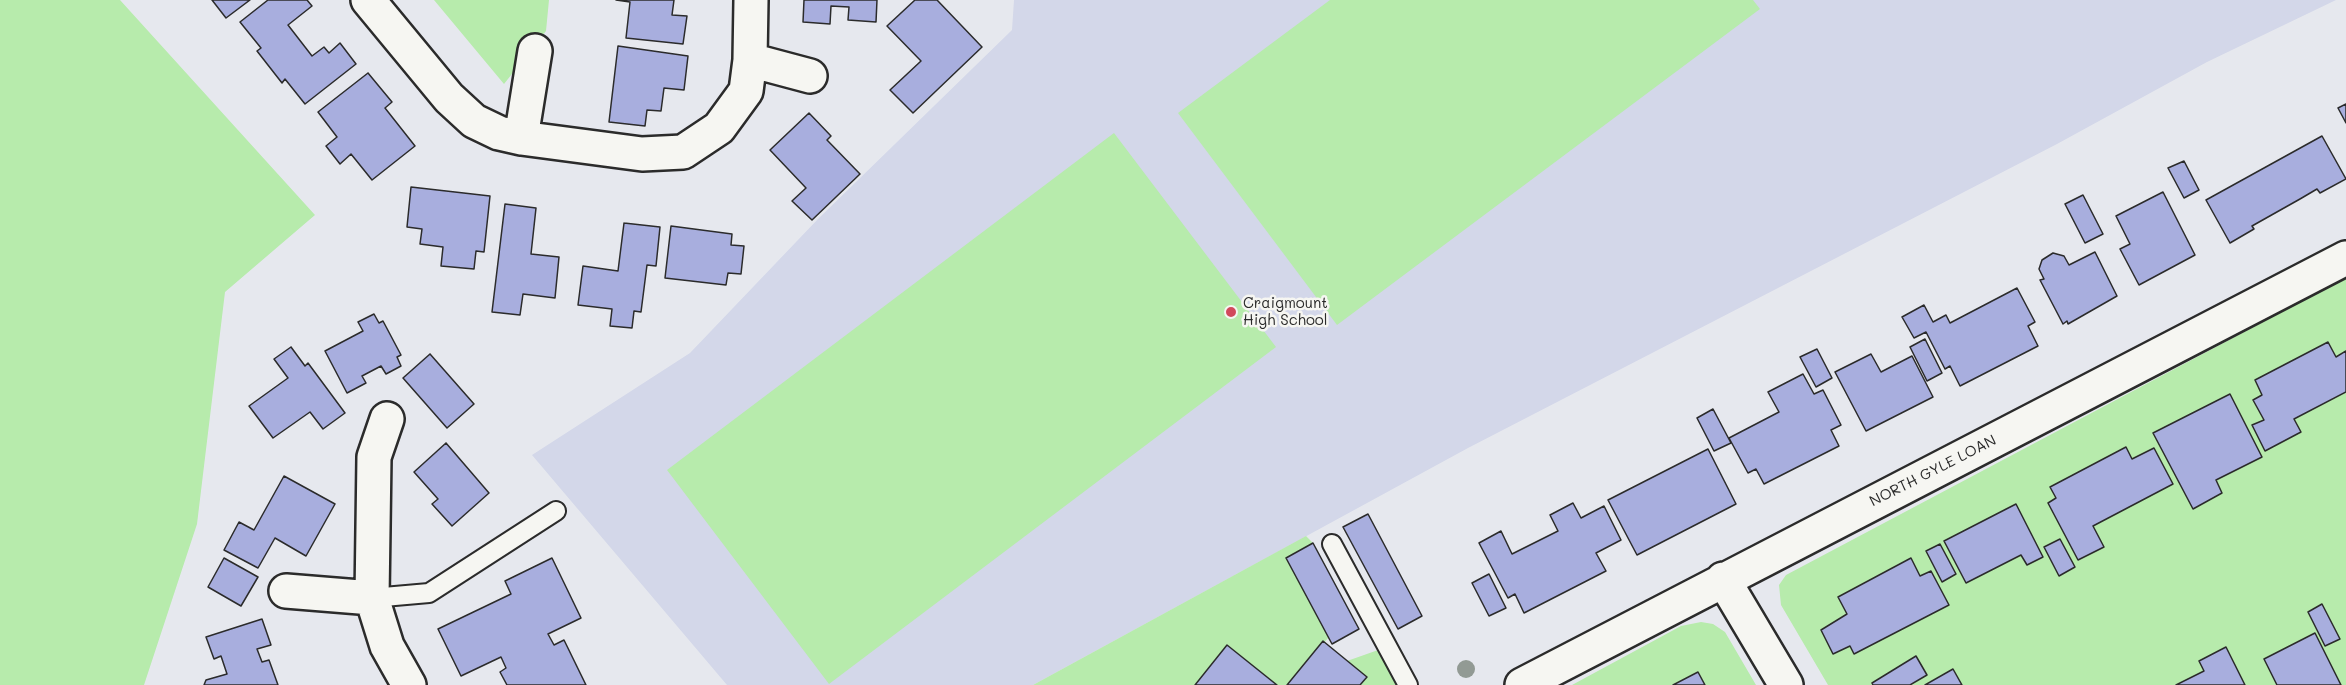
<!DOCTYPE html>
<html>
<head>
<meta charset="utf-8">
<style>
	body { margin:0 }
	canvas { display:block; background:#e6e8ee }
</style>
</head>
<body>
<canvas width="2346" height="685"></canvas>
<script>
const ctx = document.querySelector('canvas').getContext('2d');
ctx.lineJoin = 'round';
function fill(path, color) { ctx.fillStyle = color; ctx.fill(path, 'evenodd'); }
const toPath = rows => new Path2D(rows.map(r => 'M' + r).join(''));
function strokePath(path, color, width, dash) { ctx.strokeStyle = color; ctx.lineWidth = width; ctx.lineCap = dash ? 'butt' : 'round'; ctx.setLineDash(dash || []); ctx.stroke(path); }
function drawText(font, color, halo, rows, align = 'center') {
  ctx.font = font + ' Mali,sans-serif'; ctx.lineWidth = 5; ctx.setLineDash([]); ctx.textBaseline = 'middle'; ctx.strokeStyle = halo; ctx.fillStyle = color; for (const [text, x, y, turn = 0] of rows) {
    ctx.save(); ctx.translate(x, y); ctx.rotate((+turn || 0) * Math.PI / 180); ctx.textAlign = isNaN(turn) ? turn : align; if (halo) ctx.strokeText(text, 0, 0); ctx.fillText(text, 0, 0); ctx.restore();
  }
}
fill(toPath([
	[1014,0,2336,0,2207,62,2057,144,1468,448,1033,685,727,685,532,455,690,353,818,219,1012,30]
]), '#d3d7e9');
fill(toPath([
	[0,0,120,0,315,215,225,292,197,524,144,685,0,685],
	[434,0,549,0,546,31,504,84],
	[1330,0,1753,0,1760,9,1337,325,1178,113],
	[1114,133,1276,347,829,684,667,470],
	[2346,278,2346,685,1828,685,1781,605,1779,585,1786,575],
	[1306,536,1313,543,1286,558,1329,637,1287,685,1277,685,1227,645,1195,685,1033,685],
	[1701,622,1713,624,1725,632,1756,685,1572,685,1681,626],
	[1381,649,1403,685,1360,685,1367,677,1347,661]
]), '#b7ebac');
const building = toPath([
	[212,0,250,0,226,18,212,0],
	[268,0,307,0,312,6,288,25,312,56,324,47,329,53,340,43,356,64,305,104,285,79,282,83,257,51,261,48,240,22,268,0],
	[674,0,672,15,687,16,683,44,626,38,630,2,616,0,674,0],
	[804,0,877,0,876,22,848,20,849,7,831,6,830,24,803,22,804,0],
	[915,0,937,0,982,47,913,113,890,90,921,61,887,26,915,0],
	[618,46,688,56,684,90,664,88,661,111,647,110,645,126,609,122,618,46],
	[368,73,392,102,385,108,415,146,372,180,351,154,340,164,326,146,337,137,318,112,368,73],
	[2346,104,2346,123,2338,108,2346,104],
	[809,113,831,136,827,140,860,174,812,220,792,201,806,188,770,150,809,113],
	[2322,136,2346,179,2320,193,2317,189,2300,199,2252,226,2254,229,2230,243,2206,200,2322,136],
	[2184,161,2199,190,2184,198,2168,168,2184,161],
	[411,187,490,196,484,252,476,251,474,269,441,266,443,247,420,244,422,229,407,227,411,187],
	[2163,192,2195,255,2139,285,2120,249,2130,244,2116,216,2163,192],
	[2083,195,2103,234,2085,243,2065,204,2083,195],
	[505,204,536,208,531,254,559,257,555,298,523,294,520,315,492,312,505,204],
	[624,223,660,227,656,266,647,265,641,312,634,311,632,328,610,326,612,309,578,305,583,266,618,271,624,223],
	[671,226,732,234,731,245,744,246,741,274,728,273,726,285,665,278,671,226],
	[2095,252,2117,296,2068,324,2067,321,2063,324,2040,280,2044,279,2039,269,2042,260,2053,253,2064,256,2069,265,2095,252],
	[2017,288,2035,322,2028,326,2038,346,1960,386,1950,366,1945,369,1926,332,1914,338,1902,317,1924,305,1933,322,1946,315,1950,323,2017,288],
	[374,314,379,323,383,321,401,355,397,357,401,366,386,374,381,366,362,376,366,383,347,393,325,351,363,331,358,322,374,314],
	[1925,339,1942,373,1927,381,1910,347,1925,339],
	[2328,342,2336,357,2346,351,2346,392,2294,419,2301,432,2265,451,2252,425,2264,420,2253,400,2262,395,2255,380,2328,342],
	[291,347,305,366,308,363,345,413,323,429,310,412,273,438,249,406,288,378,274,359,291,347],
	[1817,349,1832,378,1816,387,1800,357,1817,349],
	[430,354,474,404,447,428,403,378,430,354],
	[1871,354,1881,372,1912,356,1933,397,1866,431,1835,372,1871,354],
	[1803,374,1814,394,1823,390,1841,425,1831,430,1839,446,1764,484,1756,469,1748,473,1729,438,1779,412,1768,392,1803,374],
	[2230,394,2262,457,2216,480,2222,493,2193,509,2153,433,2230,394],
	[1713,409,1731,443,1714,451,1697,418,1713,409],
	[446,443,489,493,452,526,432,504,438,499,414,472,446,443],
	[2126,447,2132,459,2154,448,2173,484,2093,526,2104,547,2078,560,2048,503,2056,498,2050,487,2126,447],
	[1708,449,1736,504,1637,555,1608,500,1708,449],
	[284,476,335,504,306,556,275,538,258,568,224,550,239,522,254,530,284,476],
	[1573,503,1581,518,1604,506,1621,540,1596,553,1606,571,1524,613,1515,594,1508,598,1479,543,1501,531,1512,554,1558,531,1550,515,1573,503],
	[2016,504,2043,557,2027,565,2021,555,1966,583,1944,541,2016,504],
	[1368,514,1422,616,1398,629,1343,527,1368,514],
	[2060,539,2075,567,2059,576,2044,547,2060,539],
	[1313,543,1359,629,1332,644,1286,558,1313,543],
	[1940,544,1956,574,1942,582,1926,551,1940,544],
	[224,558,258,577,241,606,208,587,224,558],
	[552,558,581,618,548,634,554,645,564,640,586,685,507,685,500,672,506,668,501,657,461,676,438,629,511,594,505,581,552,558],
	[1911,558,1920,576,1931,571,1949,605,1854,654,1850,646,1833,654,1821,630,1847,614,1838,597,1911,558],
	[1489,574,1506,608,1489,616,1472,583,1489,574],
	[2322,604,2340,639,2325,646,2308,612,2322,604],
	[262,619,271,645,257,649,262,662,269,660,278,685,204,685,206,680,227,674,221,656,214,659,206,637,262,619],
	[2315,633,2341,685,2277,685,2264,659,2315,633],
	[1323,641,1367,677,1360,685,1287,685,1323,641],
	[1227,645,1277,685,1195,685,1227,645],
	[2226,647,2245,685,2176,685,2204,671,2199,661,2226,647],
	[1916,656,1927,675,1910,685,1873,685,1872,683,1916,656],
	[1953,669,1962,685,1925,685,1953,669],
	[1698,672,1705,685,1673,685,1698,672]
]);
fill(building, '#a8aede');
strokePath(building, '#2b2b2b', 1.5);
const service = toPath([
	[1332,544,1408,685],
	[372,598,429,593,556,511]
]);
const minor = toPath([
	[368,0,449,98,474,121,499,133,521,138,642,154,683,152,719,128,746,91,750,60,751,0],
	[750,60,810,76],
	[521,138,535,51],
	[387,419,374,457,372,598,387,646,409,685],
	[1723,579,1786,685],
	[286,591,372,598],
	[1522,685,2346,258]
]);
strokePath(service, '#2b2b2b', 22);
strokePath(minor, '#2b2b2b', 38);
strokePath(service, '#f6f6f2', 18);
strokePath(minor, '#f6f6f2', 33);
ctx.fillStyle = '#929a94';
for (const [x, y] of [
	[1466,669]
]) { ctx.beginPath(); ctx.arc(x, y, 9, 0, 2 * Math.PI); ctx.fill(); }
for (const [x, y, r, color] of [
	[1231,312,6,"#d1495b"]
]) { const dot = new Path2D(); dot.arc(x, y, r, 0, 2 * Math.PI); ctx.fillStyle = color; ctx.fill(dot); strokePath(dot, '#f6f6f2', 2); }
drawText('15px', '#2b2b2b', '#f6f6f2', [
	["Craigmount",1243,303],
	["High School",1243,320]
], 'left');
drawText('15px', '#2b2b2b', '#f6f6f2', [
	["NORTH GYLE LOAN",1933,471,-27]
]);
</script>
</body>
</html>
